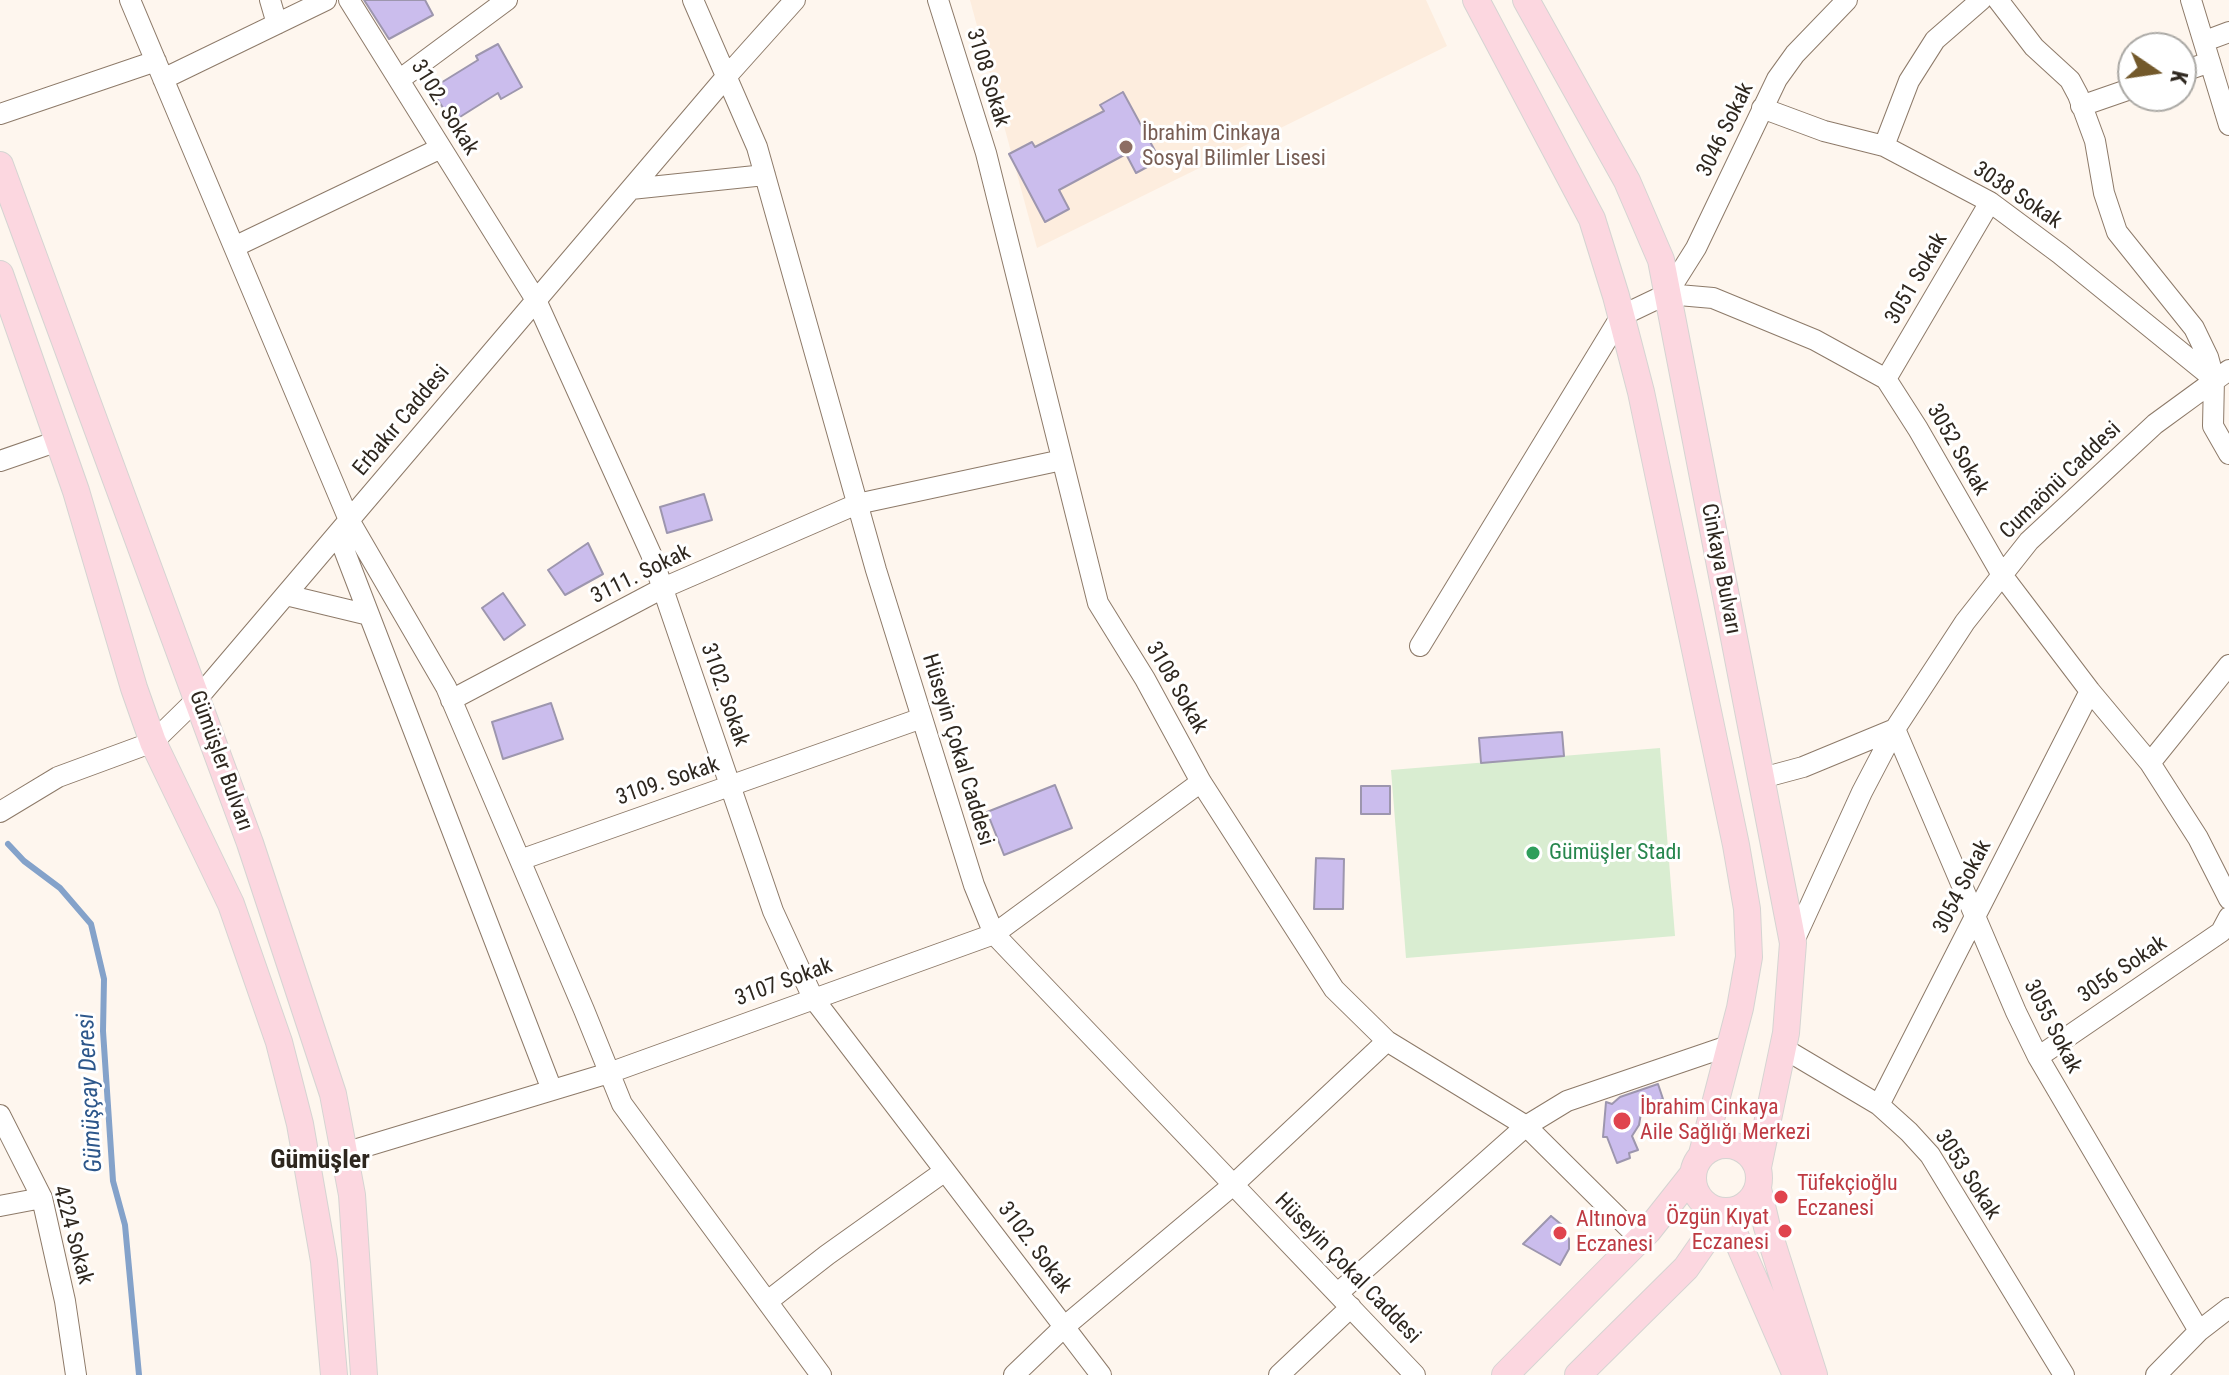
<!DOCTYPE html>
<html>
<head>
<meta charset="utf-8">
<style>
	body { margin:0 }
	#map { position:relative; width:2229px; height:1375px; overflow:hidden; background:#fef6ee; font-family:"Roboto Condensed",sans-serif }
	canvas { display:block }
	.north { position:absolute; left:2117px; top:32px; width:80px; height:80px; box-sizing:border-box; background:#fff; border:2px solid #aba9a5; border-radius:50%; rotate:103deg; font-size:22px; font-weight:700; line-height:32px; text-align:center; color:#2e271f }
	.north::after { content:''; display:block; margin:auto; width:28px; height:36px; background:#73592b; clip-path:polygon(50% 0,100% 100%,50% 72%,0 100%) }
</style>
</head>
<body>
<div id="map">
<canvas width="2229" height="1375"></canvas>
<div class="north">K</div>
</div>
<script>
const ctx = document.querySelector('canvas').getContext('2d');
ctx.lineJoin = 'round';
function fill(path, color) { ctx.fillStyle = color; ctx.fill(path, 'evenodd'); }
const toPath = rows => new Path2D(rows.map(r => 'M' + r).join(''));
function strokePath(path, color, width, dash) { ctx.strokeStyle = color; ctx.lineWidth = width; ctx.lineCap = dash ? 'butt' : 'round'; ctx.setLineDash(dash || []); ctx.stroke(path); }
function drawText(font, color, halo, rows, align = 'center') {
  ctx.font = font + ' "Roboto Condensed",sans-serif'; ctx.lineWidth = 6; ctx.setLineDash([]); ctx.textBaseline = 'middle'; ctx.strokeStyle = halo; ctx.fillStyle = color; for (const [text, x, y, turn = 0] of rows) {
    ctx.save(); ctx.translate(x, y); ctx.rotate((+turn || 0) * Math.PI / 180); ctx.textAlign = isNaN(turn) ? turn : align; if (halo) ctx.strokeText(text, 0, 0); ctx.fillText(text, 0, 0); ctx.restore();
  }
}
fill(toPath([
	[970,0,1426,0,1447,46,1037,248]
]), '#fdedde');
fill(toPath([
	[1660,748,1675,936,1406,958,1391,770]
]), '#d9edd1');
strokePath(toPath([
	[8,844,24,861,60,888,91,924,104,979,103,1031,113,1181,125,1225,139,1375]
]), '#84a2ca', 6);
const building = toPath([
	[364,0,425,0,433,15,389,39,364,0],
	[498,44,522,87,501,99,498,93,452,122,431,89,478,60,476,56,498,44],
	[1123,92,1160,160,1136,173,1126,154,1059,190,1069,209,1045,222,1009,154,1032,142,1035,147,1104,111,1100,105,1123,92],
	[704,494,712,520,667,533,660,507,704,494],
	[588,543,603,574,565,595,548,570,588,543],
	[503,593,525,625,504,640,482,608,503,593],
	[551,703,563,739,503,759,492,722,551,703],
	[1562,732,1564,756,1481,763,1479,738,1562,732],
	[1055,785,1072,828,1004,855,987,812,1055,785],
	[1361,786,1390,786,1390,814,1361,814,1361,786],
	[1316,858,1344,859,1343,909,1314,909,1316,858],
	[1658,1084,1663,1099,1657,1101,1660,1108,1641,1113,1639,1125,1632,1136,1638,1150,1629,1153,1630,1158,1617,1163,1607,1137,1603,1137,1606,1102,1612,1104,1620,1097,1658,1084],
	[1551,1216,1562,1225,1569,1239,1569,1249,1560,1265,1523,1244,1551,1216]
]);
fill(building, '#cbbded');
strokePath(building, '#9d96ae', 2);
const minor = toPath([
	[130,0,349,520,446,687,584,1010,622,1104,821,1375],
	[270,0,277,24],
	[349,0,536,300,651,554,773,911,813,998,1101,1375],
	[693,0,757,147,876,570,974,885,994,934,1415,1375],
	[938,0,986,153,1098,603,1145,679,1201,782,1334,989,1387,1041,1526,1126,1640,1239],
	[1998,0,2034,47,2070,80,2078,95,2095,141,2104,193,2117,232,2194,328,2208,357,2214,379,2213,426,2229,454],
	[2191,0,2229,125],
	[2205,41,2229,32],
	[2181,72,2210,62],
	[163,79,326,0],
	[399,80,507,0],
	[2081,106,2133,88],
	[1762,108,1824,131,1884,146,1990,202,2060,254,2214,379],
	[0,114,156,61],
	[1884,146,1909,81,1935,40,1981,0],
	[631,189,765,175],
	[234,247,441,148],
	[1667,294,1713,298,1815,340,1886,379,1918,429,2002,575,2090,691,2150,763,2198,838,2229,899],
	[1667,294,1696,248,1777,79,1795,54,1847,0],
	[1886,379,1990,202],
	[0,461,58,441],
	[338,534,552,1090],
	[286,595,369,615],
	[1420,646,1621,316,1667,294],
	[451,700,663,588,857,504,1062,460],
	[1895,729,2016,1012,2038,1057,2199,1331],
	[2150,763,2229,665],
	[1762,778,1803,767,1895,729],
	[0,812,58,777,153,742,197,699,726,77,795,0],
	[520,860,922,718],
	[1793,943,1862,792,1895,729,1965,622,2029,541,2155,424,2229,370],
	[1783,1048,1879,1105,1909,1132,1930,1155,2064,1375],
	[2038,1057,2221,932,2229,917],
	[1879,1105,2090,691],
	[0,1115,42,1198,65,1301,76,1375],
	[344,1153,609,1073,994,934,1201,782],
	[0,1206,42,1198],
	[1338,1293,1526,1126,1567,1101,1731,1045],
	[768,1301,827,1255,945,1171],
	[1014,1375,1064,1327,1233,1185,1387,1041],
	[1279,1375,1351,1307],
	[2156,1375,2199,1331,2229,1308]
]);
const major = toPath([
	[1476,0,1592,219,1616,296,1641,392,1736,845,1747,909,1749,957,1740,1008,1702,1154],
	[1526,0,1627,181,1661,260,1793,943,1786,1033,1758,1167],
	[0,165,250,843,333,1094,352,1195,364,1375],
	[0,274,76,491,134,688,153,742,231,904,279,1042,300,1124,324,1261,334,1375],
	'1693 1178a33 33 0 1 1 66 0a33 33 0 1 1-66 0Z',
	[1758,1189,1767,1227,1814,1375],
	[1725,1212,1796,1375],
	[1505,1375,1648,1231,1693,1174],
	[1578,1375,1686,1268,1725,1212]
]);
strokePath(minor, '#8d7a69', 22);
strokePath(major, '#d5d4d2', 28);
strokePath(minor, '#fff', 20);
strokePath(major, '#fcd7e0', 26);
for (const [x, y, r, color] of [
	[1126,147,8,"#8d6e63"],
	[1533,853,8,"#2e9e5b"],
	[1622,1121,10,"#e0444e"],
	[1781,1197,8,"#e0444e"],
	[1785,1231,8,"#e0444e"],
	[1560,1233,8,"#e0444e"]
]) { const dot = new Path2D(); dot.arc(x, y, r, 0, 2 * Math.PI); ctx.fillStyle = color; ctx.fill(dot); strokePath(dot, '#fff', 3); }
drawText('22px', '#2e271f', '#fff', [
	["3108 Sokak",987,78,73],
	["3102. Sokak",444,108,58],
	["3046 Sokak",1726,130,-64],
	["3038 Sokak",2017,196,34],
	["3051 Sokak",1917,279,-60],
	["Erbakır Caddesi",402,421,-50],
	["3052 Sokak",1957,450,60],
	["Cumaönü Caddesi",2061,481,-44],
	["Cinkaya Bulvarı",1720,569,79],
	["3111. Sokak",641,575,-26],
	["3108 Sokak",1176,688,60],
	["3102. Sokak",724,695,71],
	["Hüseyin Çokal Caddesi",957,750,73],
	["Gümüşler Bulvarı",220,761,70],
	["3109. Sokak",668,782,-19],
	["3054 Sokak",1963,887,-63],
	["3056 Sokak",2123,970,-34],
	["3107 Sokak",784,983,-20],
	["3055 Sokak",2052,1027,63],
	["3053 Sokak",1967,1175,57],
	["4224 Sokak",72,1235,75],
	["3102. Sokak",1034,1248,53],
	["Hüseyin Çokal Caddesi",1347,1269,46]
]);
drawText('22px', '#785e54', '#fff', [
	["İbrahim Cinkaya",1142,134],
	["Sosyal Bilimler Lisesi",1142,159]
], 'left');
drawText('22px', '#27864d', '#fff', [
	["Gümüşler Stadı",1549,853]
], 'left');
drawText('22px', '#be3a42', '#fff', [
	["İbrahim Cinkaya",1640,1108],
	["Aile Sağlığı Merkezi",1640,1133],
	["Tüfekçioğlu",1797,1184],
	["Eczanesi",1797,1209],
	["Özgün Kıyat",1769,1218,"right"],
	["Eczanesi",1769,1243,"right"],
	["Altınova",1576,1220],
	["Eczanesi",1576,1245]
], 'left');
drawText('italic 24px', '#2d578b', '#fff', [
	["Gümüşçay Deresi",91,1093,-93]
]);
drawText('bold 26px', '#2e271f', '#fff', [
	["Gümüşler",320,1161]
]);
</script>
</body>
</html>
